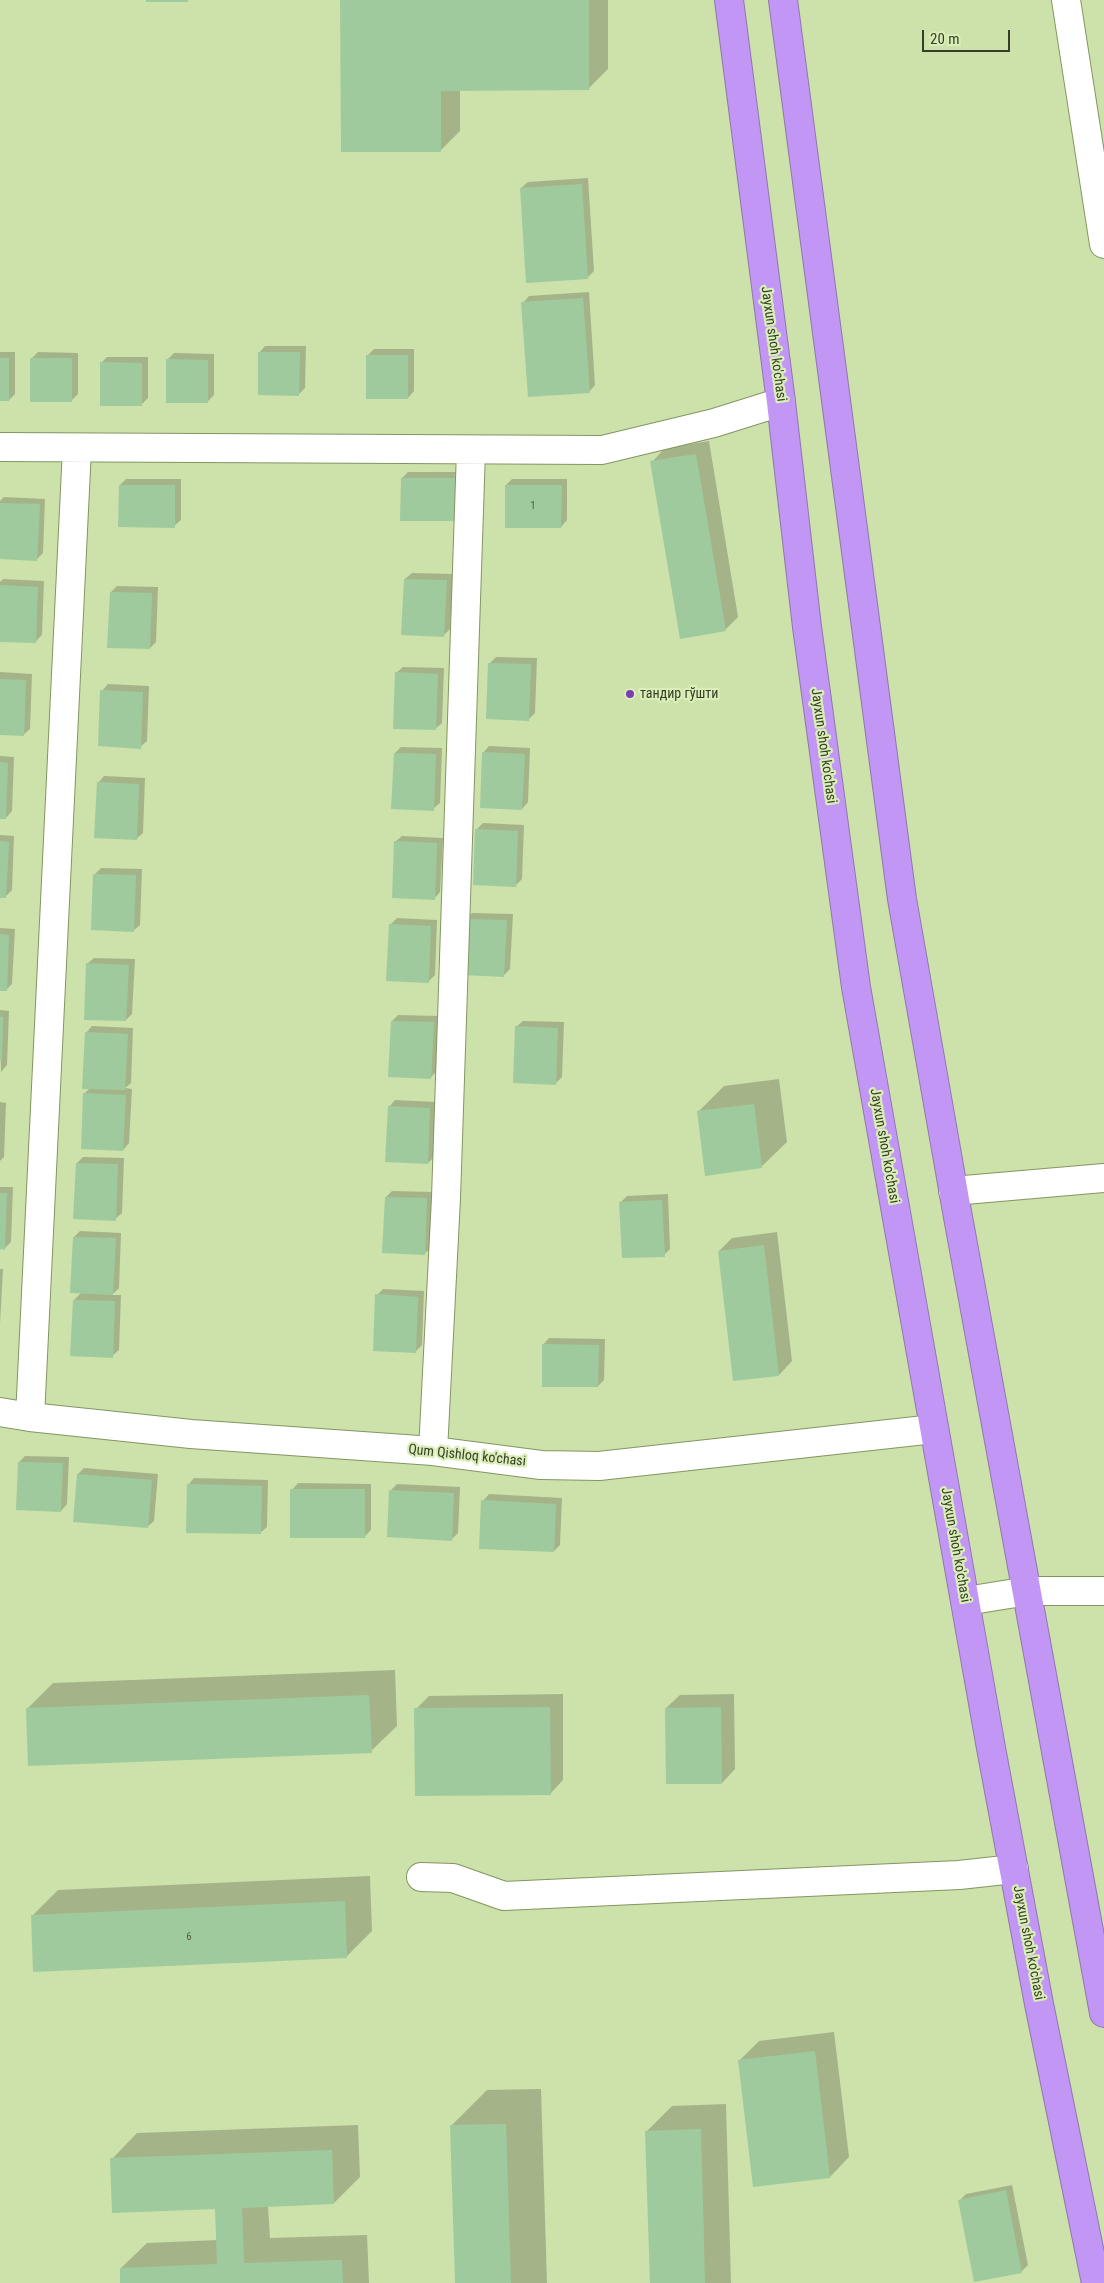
<!DOCTYPE html>
<html>
<head>
<meta charset="utf-8">
<style>
	body { margin:0 }
	#map { position:relative; width:1104px; height:2283px; overflow:hidden; background:#cde1aa; font-family:"Roboto Condensed",sans-serif }
	canvas { display:block }
	.scale { position:absolute; left:922px; top:30px; width:88px; height:22px; box-sizing:border-box; border:2px solid #363e28; border-top:0; padding-left:6px; font-size:15px; line-height:18px; white-space:nowrap; color:#363e28; -webkit-text-stroke:4px #daeeb7; paint-order:stroke }
</style>
</head>
<body>
<div id="map">
<canvas width="1104" height="2283"></canvas>
<div class="scale">20 m</div>
</div>
<script>
const ctx = document.querySelector('canvas').getContext('2d');
ctx.lineJoin = 'round';
function fill(path, color) { ctx.fillStyle = color; ctx.fill(path, 'evenodd'); }
const toPath = rows => new Path2D(rows.map(r => 'M' + r).join(''));
function strokePath(path, color, width, dash) { ctx.strokeStyle = color; ctx.lineWidth = width; ctx.lineCap = dash ? 'butt' : 'round'; ctx.setLineDash(dash || []); ctx.stroke(path); }
function drawText(font, color, halo, rows, align = 'center') {
  ctx.font = font + ' "Roboto Condensed",sans-serif'; ctx.lineWidth = 4.5; ctx.setLineDash([]); ctx.textBaseline = 'middle'; ctx.strokeStyle = halo; ctx.fillStyle = color; for (const [text, x, y, turn = 0] of rows) {
    ctx.save(); ctx.translate(x, y); ctx.rotate((+turn || 0) * Math.PI / 180); ctx.textAlign = isNaN(turn) ? turn : align; if (halo) ctx.strokeText(text, 0, 0); ctx.fillText(text, 0, 0); ctx.restore();
  }
}
fill(toPath([
	[341,0,608,0,608,69,589,88,460,89,460,131,440,151],
	[588,178,594,271,587,278,521,188,528,182],
	[589,292,595,385,589,392,523,303,529,296],
	[265,346,306,346,305,388,299,394,259,353],
	[374,349,414,349,414,391,408,398,367,356],
	[0,352,15,352,15,394,9,400,0,400],
	[38,352,78,353,78,394,72,400,31,359],
	[174,353,214,354,214,395,208,401,167,360],
	[107,357,148,357,148,398,141,405,101,363],
	[709,441,738,617,725,630,652,462,665,448],
	[408,472,463,472,457,520,402,478],
	[126,479,181,479,181,520,174,526,120,485],
	[512,479,567,479,567,520,561,527,506,485],
	[4,497,45,499,43,553,36,560,0,558,0,501],
	[412,573,453,574,450,629,444,635,405,579],
	[3,579,44,581,42,635,35,642,0,640,0,582],
	[117,586,158,587,156,642,150,648,111,592],
	[496,657,537,658,535,713,528,720,490,663],
	[403,667,444,668,442,723,435,729,396,673],
	[0,672,32,674,30,729,23,735,0,734],
	[108,684,149,686,147,741,140,747,102,691],
	[489,746,530,748,528,802,522,809,483,753],
	[401,747,442,748,440,803,433,809,395,753],
	[0,756,14,757,12,811,6,818,0,818],
	[104,776,145,778,143,833,136,839,98,783],
	[483,823,524,825,522,879,515,886,477,829],
	[0,835,14,836,12,890,5,897,0,897],
	[402,836,443,838,440,892,434,899,395,842],
	[101,868,142,869,140,925,133,931,95,874],
	[472,913,513,914,510,969,504,975,465,919],
	[397,918,437,920,435,975,429,981,390,925],
	[0,928,15,929,12,984,6,990,0,990],
	[94,958,135,959,132,1014,126,1020,87,964],
	[0,1010,9,1011,7,1065,1,1072],
	[398,1015,439,1016,437,1071,431,1077,392,1021],
	[523,1021,564,1022,562,1077,555,1084,516,1027],
	[92,1026,133,1028,131,1083,125,1088,132,1089,129,1143,123,1150,84,1094,90,1088,86,1033],
	[779,1079,787,1142,761,1167,698,1112,724,1086],
	[395,1100,436,1102,434,1157,428,1163,389,1107],
	[0,1102,6,1103,4,1157,0,1161],
	[83,1157,124,1158,122,1213,115,1219,77,1163],
	[0,1187,13,1187,11,1242,5,1248,0,1248],
	[392,1191,433,1192,431,1248,424,1254,386,1197],
	[668,1194,670,1249,664,1255,621,1202,627,1196],
	[80,1231,121,1233,119,1288,112,1295,121,1295,119,1350,112,1356,74,1300,82,1292,74,1237],
	[777,1232,792,1361,779,1375,719,1251,732,1238],
	[0,1269,3,1269,0,1324],
	[383,1289,424,1291,422,1345,415,1352,377,1295],
	[549,1338,605,1339,604,1380,598,1386,543,1345],
	[25,1456,69,1457,67,1504,61,1511,19,1462],
	[84,1468,158,1474,154,1521,147,1527,78,1474],
	[194,1478,268,1480,267,1527,260,1533,188,1485],
	[298,1483,371,1484,371,1530,364,1537,292,1490],
	[397,1484,460,1487,458,1533,452,1539,391,1490],
	[489,1494,562,1498,560,1545,554,1551,483,1501],
	[395,1670,397,1726,371,1751,27,1709,53,1683],
	[563,1694,563,1780,550,1794,416,1709,429,1696],
	[734,1694,735,1769,722,1783,666,1708,680,1695],
	[370,1876,372,1931,347,1956,32,1916,58,1890],
	[834,2032,849,2157,830,2177,739,2061,759,2041],
	[541,2089,547,2283,456,2283,451,2126,487,2090],
	[726,2104,731,2283,651,2283,647,2131,672,2106],
	[358,2125,360,2177,334,2203,268,2206,270,2238,367,2235,369,2283,122,2283,121,2268,147,2243,218,2240,217,2207,112,2159,137,2133],
	[1012,2185,1028,2265,1021,2272,960,2200,966,2194]
]), '#0003');
fill(toPath([
	[146,0,188,0,188,2,146,2],
	[340,0,589,0,589,90,441,91,441,152,341,152],
	[582,184,588,279,526,283,520,188],
	[583,298,590,393,528,397,521,302],
	[258,352,300,352,299,396,258,395],
	[366,355,408,355,408,399,366,399],
	[0,358,9,358,9,401,0,401],
	[30,358,72,358,72,402,30,402],
	[166,359,208,360,208,403,166,403],
	[100,362,142,363,142,406,100,406],
	[696,454,726,631,680,639,650,461],
	[401,478,458,478,457,521,400,521],
	[119,485,175,485,175,528,118,527],
	[505,485,562,485,561,528,505,528],
	[0,503,40,504,37,561,0,559],
	[404,579,447,580,444,637,401,635],
	[0,585,38,587,36,643,0,642],
	[110,592,152,593,150,649,107,648],
	[488,663,531,664,529,721,486,719],
	[395,672,438,674,436,730,393,729],
	[0,679,26,680,24,736,0,735],
	[100,690,143,692,141,749,98,746],
	[482,752,525,754,522,810,480,808],
	[394,753,436,754,434,811,391,809],
	[0,762,8,763,6,819,0,819],
	[97,782,139,784,137,840,94,838],
	[475,829,518,831,516,887,473,885],
	[0,841,9,842,6,898,0,898],
	[394,841,437,843,435,900,392,898],
	[93,874,136,875,134,932,91,930],
	[464,919,507,920,504,977,462,975],
	[389,924,431,926,429,983,386,981],
	[0,934,9,935,7,991,0,991],
	[86,963,129,965,126,1021,84,1020],
	[0,1017,3,1017,2,1060,0,1060],
	[391,1021,434,1022,431,1079,388,1077],
	[515,1026,558,1028,556,1085,513,1083],
	[85,1032,128,1034,125,1090,82,1089],
	[83,1093,126,1095,123,1151,81,1149],
	[754,1104,762,1168,705,1176,697,1111],
	[388,1106,430,1108,428,1164,385,1162],
	[76,1163,118,1164,116,1221,73,1219],
	[0,1193,7,1193,5,1250,0,1249],
	[385,1197,427,1198,425,1255,382,1253],
	[662,1200,665,1257,622,1258,619,1202],
	[73,1237,116,1238,113,1295,70,1293],
	[764,1245,779,1376,733,1381,718,1251],
	[375,1294,418,1297,416,1353,373,1351],
	[73,1300,115,1301,113,1358,70,1356],
	[542,1344,599,1345,598,1387,542,1387],
	[18,1462,63,1463,61,1512,16,1510],
	[77,1474,152,1480,148,1528,73,1522],
	[187,1484,262,1486,261,1534,186,1533],
	[290,1489,365,1489,365,1538,290,1538],
	[389,1490,454,1493,452,1541,387,1537],
	[481,1500,556,1504,554,1552,479,1549],
	[369,1695,372,1753,28,1766,26,1708],
	[550,1707,551,1795,415,1796,414,1708],
	[721,1707,722,1784,666,1784,665,1708],
	[345,1901,347,1958,33,1972,31,1915],
	[815,2051,830,2178,753,2187,738,2060],
	[506,2124,511,2283,455,2283,450,2125],
	[701,2129,705,2283,650,2283,645,2131],
	[332,2150,334,2204,242,2208,244,2263,342,2260,343,2283,120,2283,120,2268,217,2264,215,2209,112,2213,110,2158],
	[1006,2190,1022,2273,974,2282,958,2200]
]), '#9fca9e');
const minor = toPath([
	[1066,0,1104,244],
	[0,447,602,450,714,423,781,402],
	[953,1191,1104,1178],
	[0,1412,30,1417,191,1434,433,1451,541,1465,599,1466,934,1429],
	[30,1417,77,448],
	[433,1451,446,1198,471,450],
	[966,1601,1028,1591,1104,1591],
	[421,1877,453,1878,504,1896,959,1875,1014,1869]
]);
const highway = toPath([
	[729,0,781,402,807,627,856,987,991,1748,1039,2004,1096,2283],
	[783,0,902,899,958,1217,1104,2013]
]);
strokePath(minor, '#839662', 30);
strokePath(highway, '#9077ad', 30);
strokePath(minor, '#fff', 28);
strokePath(highway, '#c196f4', 28);
for (const [x, y, r, color] of [
	[630,694,5,"#7a3db3"]
]) { const dot = new Path2D(); dot.arc(x, y, r, 0, 2 * Math.PI); ctx.fillStyle = color; ctx.fill(dot); strokePath(dot, '#daeeb7', 2); }
drawText('11px', '#506146', null, [
	["1",533,506],
	["6",189,1937]
]);
drawText('14px', '#363e28', '#daeeb7', [
	["Jayxun shoh ko'chasi",773,344,82],
	["Jayxun shoh ko'chasi",823,746,82],
	["Jayxun shoh ko'chasi",884,1146,80],
	["Qum Qishloq ko'chasi",467,1456,6],
	["Jayxun shoh ko'chasi",955,1545,80],
	["Jayxun shoh ko'chasi",1028,1943,79]
]);
drawText('14px', '#363e28', '#daeeb7', [
	["тандир гўшти",640,694]
], 'left');
</script>
</body>
</html>
